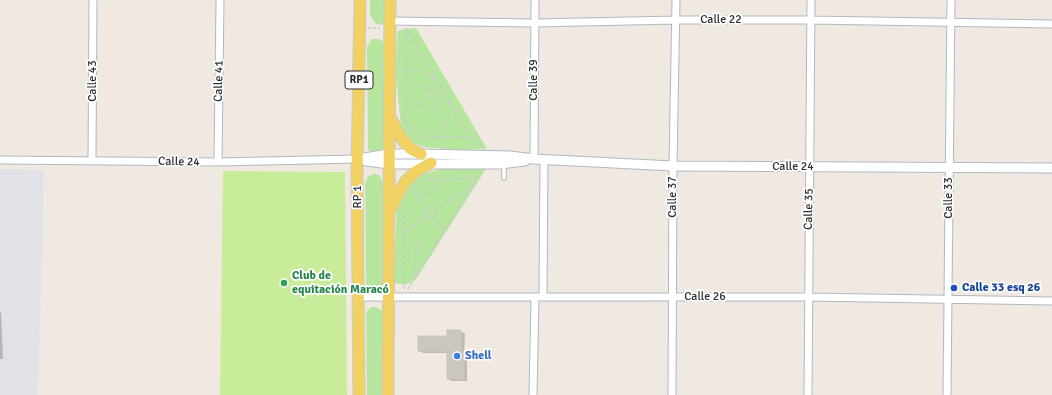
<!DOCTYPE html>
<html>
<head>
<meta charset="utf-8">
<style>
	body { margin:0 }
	canvas { display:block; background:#efe9e1 }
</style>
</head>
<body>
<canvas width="1052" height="395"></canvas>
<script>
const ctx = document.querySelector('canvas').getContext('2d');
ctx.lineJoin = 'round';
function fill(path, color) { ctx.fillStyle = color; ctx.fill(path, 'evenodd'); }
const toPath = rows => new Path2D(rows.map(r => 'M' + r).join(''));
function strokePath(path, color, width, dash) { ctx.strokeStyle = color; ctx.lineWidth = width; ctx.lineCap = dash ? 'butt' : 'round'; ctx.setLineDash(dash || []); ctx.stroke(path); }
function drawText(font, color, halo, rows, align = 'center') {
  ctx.font = font + ' Signika,sans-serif'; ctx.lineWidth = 3.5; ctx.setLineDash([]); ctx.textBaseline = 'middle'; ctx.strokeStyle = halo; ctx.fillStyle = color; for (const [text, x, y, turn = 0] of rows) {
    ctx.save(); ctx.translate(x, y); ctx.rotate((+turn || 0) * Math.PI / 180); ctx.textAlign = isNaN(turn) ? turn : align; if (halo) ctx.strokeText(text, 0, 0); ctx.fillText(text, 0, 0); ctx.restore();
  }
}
fill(toPath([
	[0,169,44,170,38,395,0,395]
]), '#e3e1e8');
fill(toPath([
	[370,0,386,0,386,21,382,25,376,24,370,15],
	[416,28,487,149,459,150,425,147,413,143,405,134,401,125,396,78,397,38,398,32,400,30],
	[372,39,378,39,381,40,383,42,385,48,384,146,381,151,373,153,368,149,368,146,367,47,370,41],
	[456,168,486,169,416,279,405,285,395,283,394,280,397,206,405,191,415,179,421,175,440,169],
	[373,174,379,175,381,178,383,183,382,284,380,289,374,292,369,290,366,284,365,182,368,177],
	[371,307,376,307,381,310,382,312,384,395,367,395,366,314,367,311]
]), '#b6e59e');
fill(toPath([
	[223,171,345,172,347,395,220,395]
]), '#c9ec9a');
fill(toPath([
	[0,312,1,312,3,359,0,359],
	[461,331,465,334,464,353,467,355,467,381,452,381,448,379,448,353,423,353,419,350]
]), '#0003');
const building = toPath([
	[447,330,461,330,461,352,464,351,464,379,447,379,447,351,418,351,418,336,447,336,447,330]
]);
fill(building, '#cbc7bf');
strokePath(building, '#cbc5ba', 1);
const lane = toPath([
	[504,178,504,165]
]);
const street = toPath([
	[390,21,534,23,676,20,811,20,1052,24],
	[534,159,535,0],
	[0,160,218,162,358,159],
	[92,161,93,0],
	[218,162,220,0],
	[359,297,808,297,1052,301],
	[543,297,544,160],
	[533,395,535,297],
	[672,395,673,166,676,0],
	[808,395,811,0],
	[947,395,951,0]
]);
const secondary = toPath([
	[358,159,389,154,421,154,510,156,534,159,673,166,1052,168],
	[366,161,389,164,500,164,525,161]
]);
const primary = toPath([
	[390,117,397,131,405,143,411,149,421,154],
	[391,209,400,190,406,181,415,172,431,163],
	[359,395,357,175,360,0],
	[388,395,390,0]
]);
strokePath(lane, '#b4b7c1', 5.5);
strokePath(street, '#b4b7c1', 9);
strokePath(secondary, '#b4b7c1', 11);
strokePath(primary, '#c9c9c9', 13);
strokePath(toPath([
	[368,28,380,28],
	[406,28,477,146,482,146],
	[406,29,405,121,421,137,472,137],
	[405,70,415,70,424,72,436,80],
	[417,83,429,91],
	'428 94a6 6 0 1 1 12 0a6 6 0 1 1-12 0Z',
	[435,100,435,114],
	[416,106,429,97],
	[439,137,447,124,450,111,449,101],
	[423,179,477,179],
	[412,188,427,209],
	[419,198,448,178,448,171],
	[431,206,437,214,429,220,423,212,431,206],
	[434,210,473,185],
	[433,217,444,232],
	[405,232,426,216],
	[415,277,417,238],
	[404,289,404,205],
	[408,289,481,172]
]), '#c9c9c9', 1.5, [3, 2]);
strokePath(lane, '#fff', 3.5);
strokePath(street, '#fff', 7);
strokePath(secondary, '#fff', 9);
strokePath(primary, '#f2d163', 11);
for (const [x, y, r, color] of [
	[284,283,4,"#2e9e5b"],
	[954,288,4,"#1a4fb4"],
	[457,356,4,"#3f7fe0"]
]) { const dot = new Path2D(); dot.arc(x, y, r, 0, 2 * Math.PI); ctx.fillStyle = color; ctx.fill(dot); strokePath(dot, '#fff', 1.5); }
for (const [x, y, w] of [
	[359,80,28]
]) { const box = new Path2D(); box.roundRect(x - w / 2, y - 9, w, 18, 3); ctx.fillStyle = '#fff'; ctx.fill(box); strokePath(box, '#2e2e2e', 1); }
drawText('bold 11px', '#2e2e2e', null, [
	["RP1",359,80]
]);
drawText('12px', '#2e2e2e', '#fff', [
	["Calle 22",721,20],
	["Calle 39",534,80,-90],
	["Calle 43",93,81,-90],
	["Calle 41",219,81,-89],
	["Calle 24",179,162,1],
	["Calle 24",793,167],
	["RP 1",358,197,-91],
	["Calle 37",673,197,-90],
	["Calle 33",949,198,-90],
	["Calle 35",809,209,-89],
	["Calle 26",705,297]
]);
drawText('bold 12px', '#27864d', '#fff', [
	["Club de",292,276],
	["equitación Maracó",292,290]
], 'left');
drawText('bold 12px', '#164399', '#fff', [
	["Calle 33 esq 26",962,288]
], 'left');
drawText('bold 12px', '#366cbe', '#fff', [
	["Shell",465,356]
], 'left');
</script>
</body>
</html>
